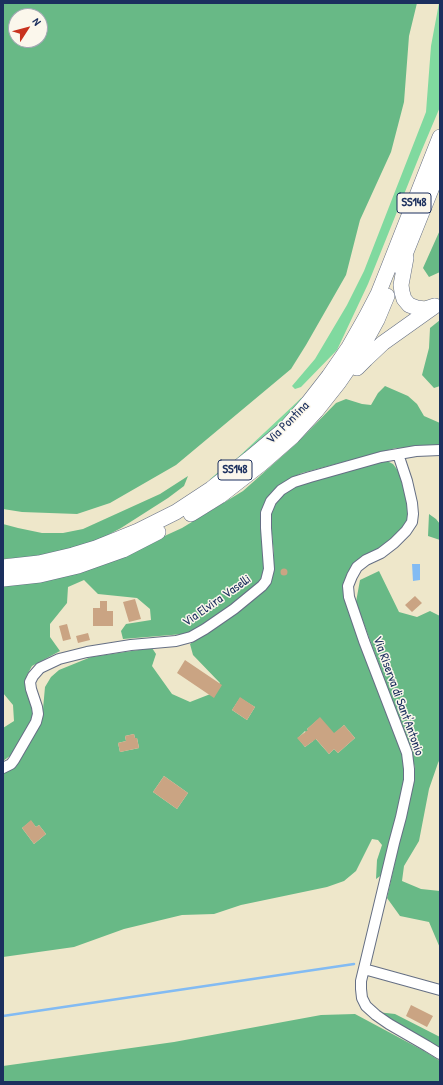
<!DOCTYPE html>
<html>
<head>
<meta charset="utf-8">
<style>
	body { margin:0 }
	#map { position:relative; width:443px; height:1085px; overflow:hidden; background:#eee7ca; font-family:"Patrick Hand",sans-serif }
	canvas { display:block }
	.frame { position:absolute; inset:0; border:4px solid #1b2f5e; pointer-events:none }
	.north { position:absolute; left:8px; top:8px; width:40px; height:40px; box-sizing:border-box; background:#fbf7ec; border:1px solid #a1a7b3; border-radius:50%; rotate:54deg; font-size:11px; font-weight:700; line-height:16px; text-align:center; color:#1b2f5e }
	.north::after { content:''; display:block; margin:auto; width:14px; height:18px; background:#c8321e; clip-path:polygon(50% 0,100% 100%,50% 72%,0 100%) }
</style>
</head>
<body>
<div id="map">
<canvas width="443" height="1085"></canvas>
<div class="frame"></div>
<div class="north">N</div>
</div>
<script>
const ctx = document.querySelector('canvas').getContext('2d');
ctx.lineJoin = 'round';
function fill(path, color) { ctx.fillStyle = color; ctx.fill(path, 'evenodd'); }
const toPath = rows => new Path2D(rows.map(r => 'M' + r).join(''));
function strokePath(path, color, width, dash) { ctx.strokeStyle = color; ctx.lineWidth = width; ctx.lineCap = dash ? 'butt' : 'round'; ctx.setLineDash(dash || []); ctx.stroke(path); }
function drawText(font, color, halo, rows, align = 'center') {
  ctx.font = font + ' "Patrick Hand",sans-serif'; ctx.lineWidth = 3; ctx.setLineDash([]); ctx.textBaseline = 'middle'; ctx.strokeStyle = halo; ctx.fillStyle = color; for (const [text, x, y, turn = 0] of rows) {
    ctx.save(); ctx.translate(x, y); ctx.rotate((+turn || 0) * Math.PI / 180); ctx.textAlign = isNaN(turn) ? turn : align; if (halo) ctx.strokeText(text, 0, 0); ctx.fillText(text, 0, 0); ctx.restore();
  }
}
fill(toPath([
	[439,3,440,107,421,152,368,284,337,350,301,387,295,389,292,386,315,359,347,305,364,271,426,112,431,46],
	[305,397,296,410,219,475,209,480,229,463,233,462,296,403,301,398]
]), '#80d99f');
fill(toPath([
	[3,3,417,3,409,36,404,102,391,152,360,220,346,275,306,345,291,369,176,465,110,503,77,514,22,512,3,509],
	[16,16,40,16,40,40,16,40],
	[440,230,440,272,429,277,423,268],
	[440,320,440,386,434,388,422,375,429,348,430,328],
	[385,386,408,396,417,404,424,416,440,423,440,447,396,448,302,473,287,480,277,487,269,497,260,519,266,573,261,582,200,629,183,634,123,639,121,631,126,624,151,620,150,609,137,598,98,594,84,580,68,587,67,603,50,624,50,637,60,651,32,666,27,675,25,685,35,708,36,717,14,753,3,761,3,728,14,721,13,705,3,693,3,585,134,550,182,528,243,491,297,443,336,403,346,399,362,404,371,405,378,393],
	[387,461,393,464,399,472,410,515,407,525,396,538,356,563,347,574,346,586,405,762,404,793,383,874,376,879,377,860,382,845,378,840,372,839,356,871,344,881,327,887,241,905,214,914,182,915,124,929,74,947,3,957,3,772,40,723,43,709,45,687,51,677,59,670,91,657,152,648,156,654,152,666,172,694,190,702,213,693,220,683,193,655,190,644,261,593,272,579,274,554,270,514,275,501,292,487,364,466],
	[240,698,255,707,247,720,232,710],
	[320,718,332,736,344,725,355,738,338,753,334,749,329,754,307,729],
	[305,731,313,741,305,747,298,738],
	[134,734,135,738,137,738,139,748,120,752,118,743,126,741,125,736],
	[164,776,188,793,177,809,153,792],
	[31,821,36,827,39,825,46,834,34,844,22,828],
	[188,476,184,486,168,498,121,528,89,545,44,556,3,559,3,524,18,528,42,533,63,533,83,529,160,494],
	[429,514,436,519,440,524,440,540,428,536],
	[379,571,399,612,417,617,430,611,440,616,440,759,438,763,429,789,419,841,404,866,402,881,421,889,440,891,440,948,429,922,400,916,387,898,405,818,415,768,409,746,356,602,360,580],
	[377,1012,395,1014,440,1037,440,1049],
	[355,1014,426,1052,440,1061,440,1082,3,1082,3,1066,174,1042,321,1015]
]), '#68b986');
fill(toPath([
	[412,564,420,564,420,580,413,581]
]), '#82bbf3');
strokePath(toPath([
	[3,1016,354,964]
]), '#82bbf3', 2.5);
fill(toPath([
	'280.5 572a3.5 3.5 0 1 1 7 0a3.5 3.5 0 1 1-7 0Z',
	[415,596,422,603,412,612,405,605],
	[135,599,141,619,129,622,123,602],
	[100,601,107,601,107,611,113,611,113,626,93,626,93,608,100,608],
	[67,624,71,639,63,641,59,626],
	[88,633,90,640,78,643,76,636],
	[185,660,222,685,214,698,177,673],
	[240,697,255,707,247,720,232,710],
	[320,717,334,733,344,725,355,738,338,753,334,749,329,754,316,739,305,747,297,738,308,730,307,729],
	[134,734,135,738,137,738,139,748,120,752,118,743,126,741,125,736],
	[164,776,188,793,177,809,153,792],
	[31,820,36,827,39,825,46,834,34,844,22,828],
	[411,1005,433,1016,427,1027,406,1016]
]), '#caa483');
const minor = toPath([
	[398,454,407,481,412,503,413,514,412,522,406,531,394,543,381,553,366,560,357,567,352,576,348,586,349,597,364,641,407,753,409,769,409,780,401,817,394,843,361,981,361,989,362,998,366,1006,376,1015,389,1024,427,1046,440,1054],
	[3,768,11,764,14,760,36,722,38,714,37,707,31,689,30,682,33,676,40,668,59,659,87,652,131,645,176,641,191,637,205,629,234,609,262,586,266,581,269,569,266,528,266,513,271,501,281,490,294,482,310,477,381,457,416,451,440,450],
	[364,969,440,990]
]);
const highway = toPath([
	[406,258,401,285,402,292,404,299,409,305,417,308,425,309,434,306],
	[400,267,440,167],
	[357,368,366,359,383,343,435,306],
	[191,514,220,496,261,464,293,436,316,411,339,382,359,353,377,320,387,296],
	[3,567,39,563,73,555,96,548,138,531,176,512,211,489,249,459,286,428,308,403,329,376,349,347,366,317,378,294,388,269,440,137],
	[3,579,40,575,78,566,123,550,158,532]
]);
strokePath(minor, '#656f84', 12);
strokePath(highway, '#656f84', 16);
strokePath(minor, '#fff', 10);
strokePath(highway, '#fff', 15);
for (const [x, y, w] of [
	[414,203,34],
	[235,470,34]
]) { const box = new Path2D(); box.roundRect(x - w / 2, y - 10, w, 20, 3); ctx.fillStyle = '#fbf7ec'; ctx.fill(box); strokePath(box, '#1b2f5e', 1); }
drawText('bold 12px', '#1b2f5e', null, [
	["SS148",414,203],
	["SS148",235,470]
]);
drawText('13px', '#1b2f5e', '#fbf7ec', [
	["Via Pontina",288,423,-45],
	["Via Elvira Vaselli",217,601,-35],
	["Via Riserva di Sant'Antonio",398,696,70]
]);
</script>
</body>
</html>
